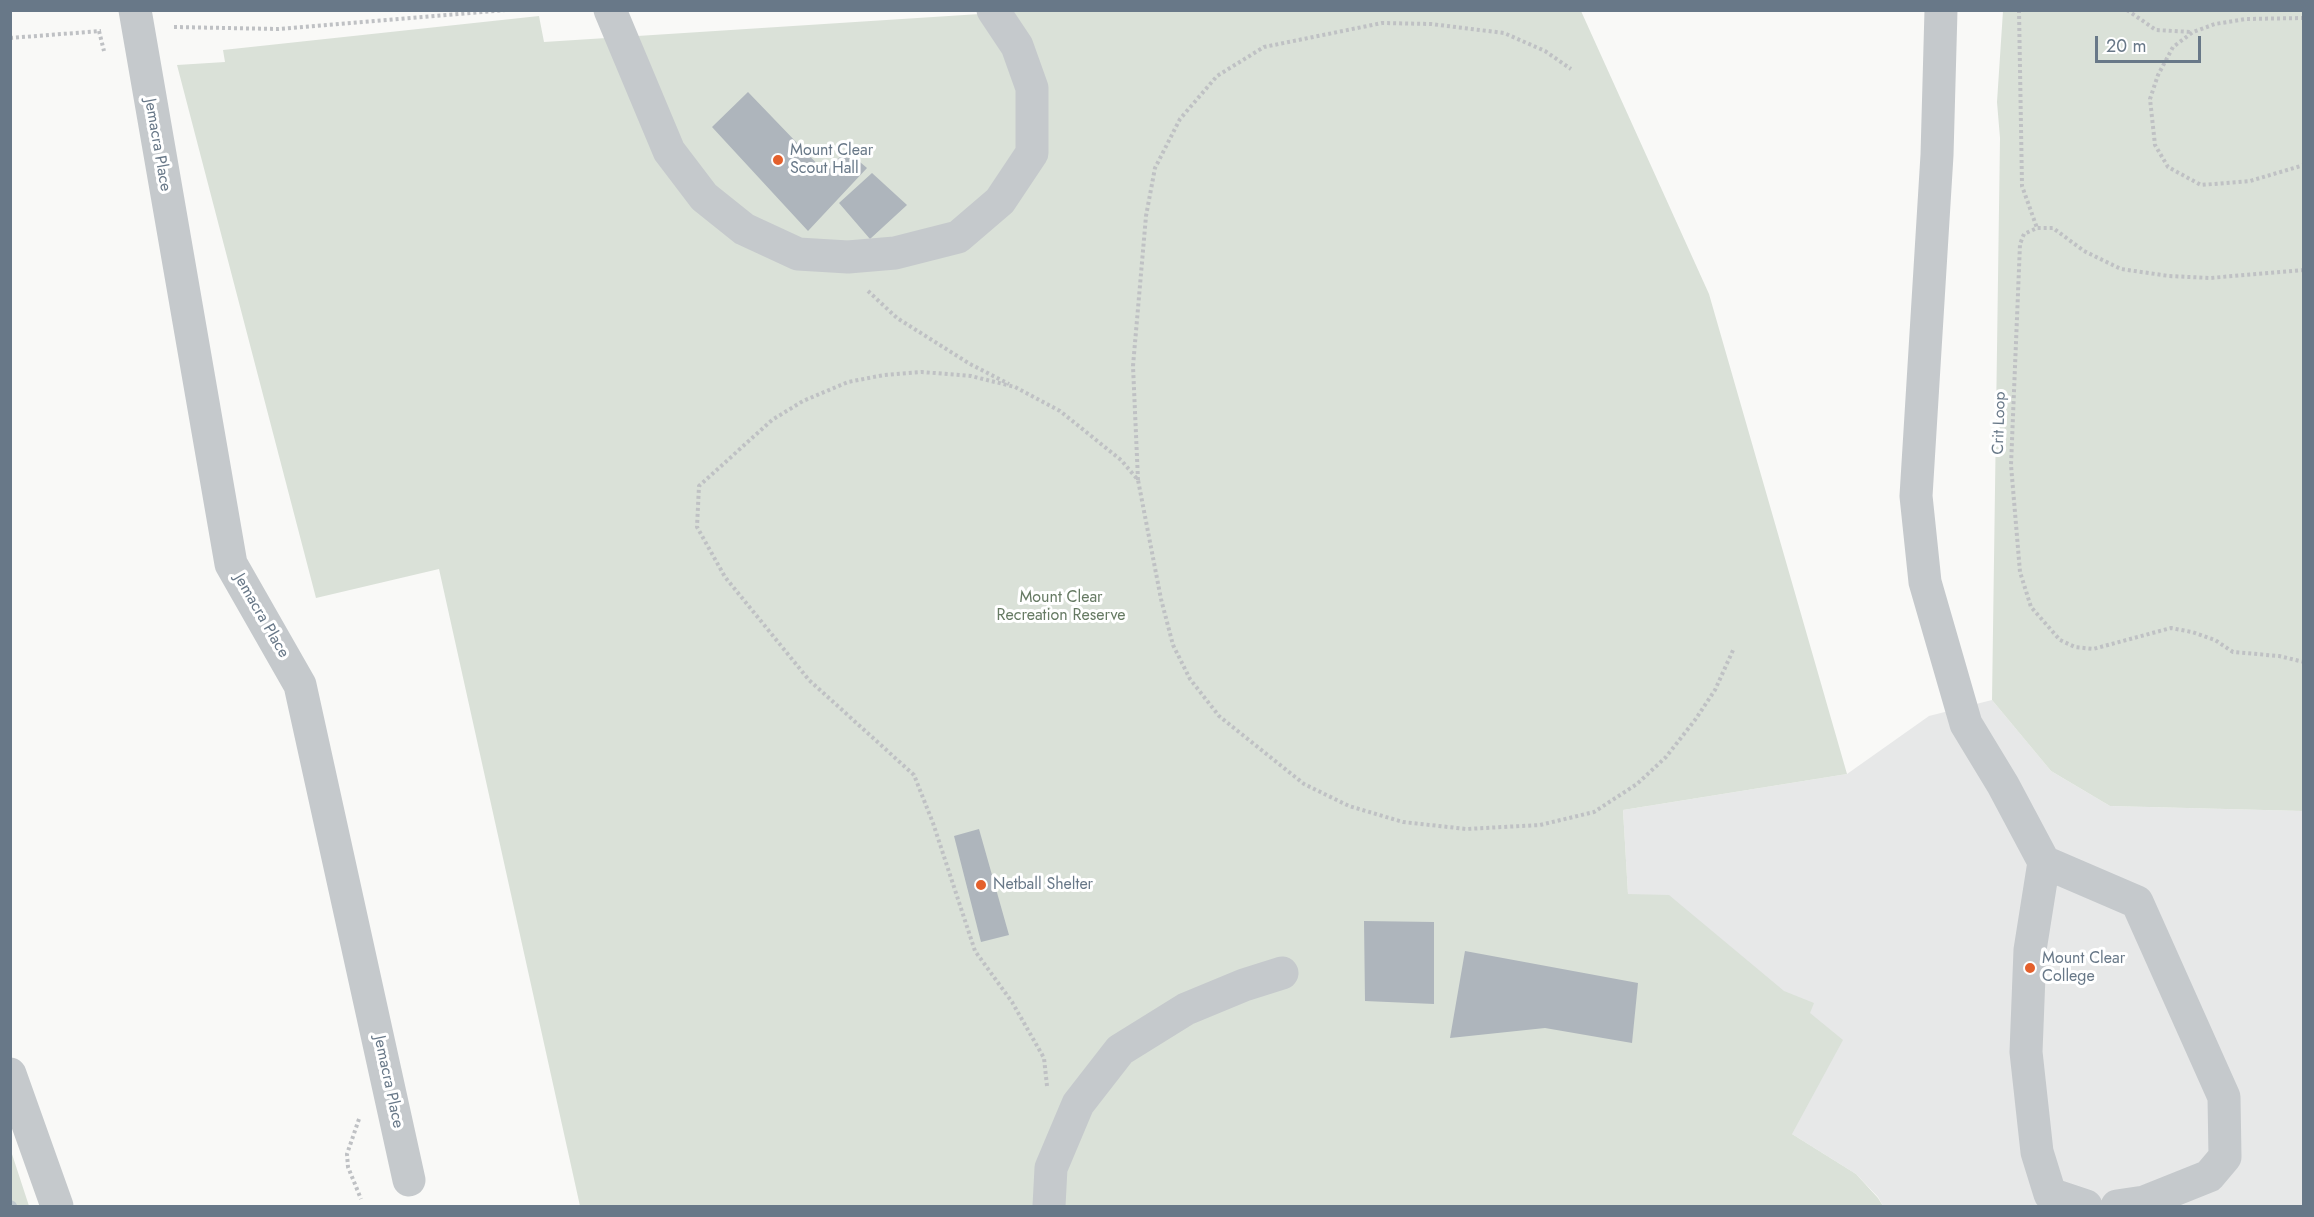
<!DOCTYPE html>
<html>
<head>
<meta charset="utf-8">
<style>
	body { margin:0 }
	#map { position:relative; width:2314px; height:1217px; overflow:hidden; background:#f9f9f7; font-family:Jost,sans-serif }
	canvas { display:block }
	.frame { position:absolute; inset:0; border:12px solid #687888; pointer-events:none }
	.scale { position:absolute; left:2095px; top:36px; width:106px; height:27px; box-sizing:border-box; border:3px solid #687888; border-top:0; padding-left:8px; font-size:18px; line-height:21px; white-space:nowrap; color:#687888; -webkit-text-stroke:4px #fff; paint-order:stroke }
</style>
</head>
<body>
<div id="map">
<canvas width="2314" height="1217"></canvas>
<div class="frame"></div>
<div class="scale">20 m</div>
</div>
<script>
const ctx = document.querySelector('canvas').getContext('2d');
ctx.lineJoin = 'round';
function fill(path, color) { ctx.fillStyle = color; ctx.fill(path, 'evenodd'); }
const toPath = rows => new Path2D(rows.map(r => 'M' + r).join(''));
function strokePath(path, color, width, dash) { ctx.strokeStyle = color; ctx.lineWidth = width; ctx.lineCap = dash ? 'butt' : 'round'; ctx.setLineDash(dash || []); ctx.stroke(path); }
function drawText(font, color, halo, rows, align = 'center') {
  ctx.font = font + ' Jost,sans-serif'; ctx.lineWidth = 6; ctx.setLineDash([]); ctx.textBaseline = 'middle'; ctx.strokeStyle = halo; ctx.fillStyle = color; for (const [text, x, y, turn = 0] of rows) {
    ctx.save(); ctx.translate(x, y); ctx.rotate((+turn || 0) * Math.PI / 180); ctx.textAlign = isNaN(turn) ? turn : align; if (halo) ctx.strokeText(text, 0, 0); ctx.fillText(text, 0, 0); ctx.restore();
  }
}
fill(toPath([
	[1992,700,2051,771,2110,806,2303,811,2303,1206,1883,1206,1878,1197,1856,1174,1792,1134,1628,894,1623,810,1847,774,1929,716]
]), '#e7e8e8');
fill(toPath([
	[1042,10,1581,11,1709,294,1847,774,1623,810,1628,894,1669,895,1784,991,1814,1003,1810,1013,1843,1040,1792,1134,1856,1174,1878,1198,1883,1206,580,1206,439,569,316,598,177,65,225,62,223,50,539,16,544,42],
	[2003,11,2303,11,2303,811,2110,806,2051,771,1992,700,2000,138,1997,102],
	[11,1151,29,1206,11,1206]
]), '#dae1d8');
strokePath(toPath([
	[10,1205,12,1206]
]), '#c0c9ce', 10);
fill(toPath([
	[748,92,824,171,847,151,867,168,808,231,712,127],
	[872,173,907,205,870,239,839,203],
	[979,829,1009,935,981,942,954,836],
	[1364,921,1434,922,1434,1004,1365,1001],
	[1465,951,1638,983,1632,1043,1545,1028,1450,1038]
]), '#aeb5bc');
strokePath(toPath([
	[2019,10,2022,186,2037,228],
	[2127,10,2156,30,2192,32],
	[2304,18,2246,19,2215,24,2193,32,2173,47,2158,75,2150,99,2155,145,2168,167,2201,185,2250,181,2304,165],
	[174,27,278,29,505,10],
	[99,31,104,51],
	[10,38,101,31],
	[2304,270,2210,278,2169,276,2121,269,2084,251,2053,228,2037,228,2024,234,2020,244,2011,465,2020,572,2031,607,2060,640,2075,647,2093,649,2171,628,2192,632,2215,640,2233,652,2279,656,2304,662],
	[868,291,897,318,970,364,1009,384],
	[1138,480,1133,366,1146,216,1155,168,1180,119,1217,76,1264,47,1382,23,1431,24,1504,33,1545,51,1571,69],
	[1047,1086,1044,1058,1012,1002,975,951,933,823,914,775,809,680,725,577,697,527,699,486,772,420,803,401,848,382,884,375,922,372,971,376,1015,387,1060,411,1121,460,1138,480,1161,599,1173,645,1190,679,1219,716,1304,784,1349,806,1403,822,1466,829,1540,825,1594,812,1637,784,1666,757,1695,720,1715,690,1734,648],
	[359,1119,347,1154,348,1167,361,1199]
]), '#bfc1c4', 4, [3, 3]);
strokePath(toPath([
	[135,10,231,564,300,685,409,1180],
	[610,10,669,151,704,197,744,229,798,254,848,257,895,253,958,237,1000,201,1032,153,1032,88,1017,46,993,10],
	[1941,10,1937,155,1916,496,1925,582,1966,724,2003,785,2044,862,2030,950,2026,1052,2037,1152,2050,1194,2086,1206],
	[2044,862,2137,902,2224,1097,2225,1157,2209,1176,2144,1202,2117,1206],
	[10,1074,57,1206],
	[1049,1206,1051,1168,1078,1104,1120,1050,1186,1009,1244,985,1282,973]
]), '#c5c9cc', 33);
for (const [x, y, r, color] of [
	[778,160,6,"#e4602c"],
	[981,885,6,"#e4602c"],
	[2030,968,6,"#e4602c"]
]) { const dot = new Path2D(); dot.arc(x, y, r, 0, 2 * Math.PI); ctx.fillStyle = color; ctx.fill(dot); strokePath(dot, '#fff', 2); }
drawText('16px', '#687888', '#fff', [
	["Jemacra Place",157,145,80],
	["Crit Loop",2000,423,-88],
	["Jemacra Place",261,616,60],
	["Jemacra Place",388,1082,78]
]);
drawText('16px', '#687888', '#fff', [
	["Mount Clear",790,151],
	["Scout Hall",790,169],
	["Netball Shelter",993,885],
	["Mount Clear",2042,959],
	["College",2042,977]
], 'left');
drawText('16px', '#667a63', '#fff', [
	["Mount Clear",1061,598],
	["Recreation Reserve",1061,616]
]);
</script>
</body>
</html>
